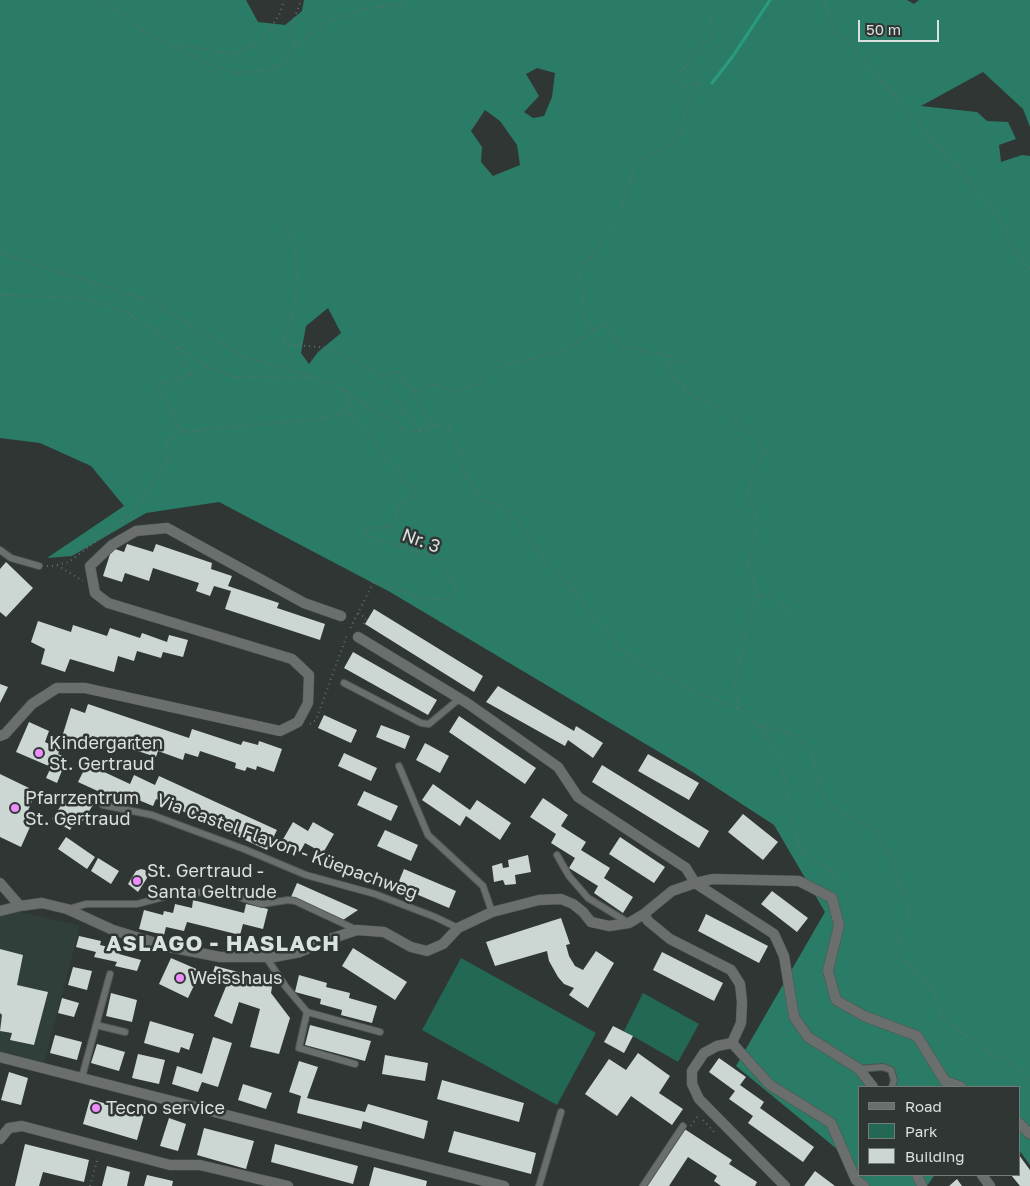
<!DOCTYPE html>
<html>
<head>
<meta charset="utf-8">
<style>
	body { margin:0 }
	#map { position:relative; width:1030px; height:1186px; overflow:hidden; background:#2f3634; font-family:"Golos Text",sans-serif }
	canvas { display:block }
	.legend { position:absolute; left:858px; top:1086px; width:162px; height:90px; box-sizing:border-box; background:#2f3634; border:1px solid #747a78; margin:0; padding:6px 9px; list-style:none; font-size:15px; color:#dbe0de }
	.legend li { display:flex; align-items:center; gap:10px; height:25px }
	.legend b { width:25px; border:1px solid #747a78 }
	.scale { position:absolute; left:858px; top:20px; width:81px; height:22px; box-sizing:border-box; border:2px solid #dbe0de; border-top:0; padding-left:6px; font-size:15px; line-height:18px; white-space:nowrap; color:#dbe0de; -webkit-text-stroke:4px #2f3634; paint-order:stroke }
</style>
</head>
<body>
<div id="map">
<canvas width="1030" height="1186"></canvas>
<ul class="legend">
<li><b style="height:6px;background:#6a6e6d"></b>Road</li>
<li><b style="height:14px;background:#236755"></b>Park</li>
<li><b style="height:14px;background:#ccd6d3"></b>Building</li>
</ul>
<div class="scale">50 m</div>
</div>
<script>
const ctx = document.querySelector('canvas').getContext('2d');
ctx.lineJoin = 'round';
function fill(path, color) { ctx.fillStyle = color; ctx.fill(path, 'evenodd'); }
const toPath = rows => new Path2D(rows.map(r => 'M' + r).join(''));
function strokePath(path, color, width, dash) { ctx.strokeStyle = color; ctx.lineWidth = width; ctx.lineCap = dash ? 'butt' : 'round'; ctx.setLineDash(dash || []); ctx.stroke(path); }
function drawText(font, color, halo, rows, align = 'center') {
  ctx.font = font + ' "Golos Text",sans-serif'; ctx.lineWidth = 5; ctx.setLineDash([]); ctx.textBaseline = 'middle'; ctx.strokeStyle = halo; ctx.fillStyle = color; for (const [text, x, y, turn = 0] of rows) {
    ctx.save(); ctx.translate(x, y); ctx.rotate((+turn || 0) * Math.PI / 180); ctx.textAlign = isNaN(turn) ? turn : align; if (halo) ctx.strokeText(text, 0, 0); ctx.fillText(text, 0, 0); ctx.restore();
  }
}
fill(toPath([
	[17,911,80,926,43,1068,0,1057,0,915]
]), '#303f3a');
fill(toPath([
	[461,958,596,1033,557,1105,422,1030],
	[643,993,699,1024,678,1062,624,1031]
]), '#236755');
fill(toPath([
	[0,0,246,0,258,22,285,25,302,11,304,0,907,0,914,4,919,0,1030,0,1030,127,1023,109,983,72,921,106,977,112,987,121,1008,122,1016,139,999,145,1001,162,1022,155,1030,156,1030,1165,1019,1150,1019,1087,896,1087,891,1070,859,1069,867,1087,859,1087,859,1175,933,1175,934,1176,927,1186,864,1186,849,1159,736,1066,825,912,774,825,691,771,390,592,219,502,146,513,72,556,47,558,124,506,91,466,40,443,0,438],
	[537,68,555,73,552,97,544,116,533,118,524,112,539,96,526,74],
	[485,110,500,121,517,145,520,165,493,176,481,162,482,147,471,131],
	[328,308,341,333,318,352,309,364,301,353,306,326]
]), '#2b7c67');
strokePath(toPath([
	[712,83,733,56,770,0]
]), '#2b9b80', 3);
fill(toPath([
	[127,544,153,552,156,544,212,563,211,569,232,576,228,586,279,603,277,608,325,624,320,640,225,609,231,591,214,586,210,596,196,591,199,583,153,568,149,581,125,573,122,582,103,576,112,548,124,552],
	[6,562,33,588,6,617,0,612,0,569],
	[374,609,483,676,474,692,365,624],
	[38,621,71,632,73,625,107,636,110,628,140,638,142,633,167,642,169,635,188,640,183,657,163,652,161,658,137,651,134,661,118,656,114,672,70,659,65,672,41,664,45,649,31,642],
	[353,652,437,700,428,715,344,668],
	[0,684,8,687,0,703],
	[498,686,574,731,576,726,603,743,593,758,568,740,565,746,486,702],
	[88,704,189,738,192,729,241,745,243,741,258,745,259,741,282,749,274,772,257,766,256,770,247,767,245,771,235,768,236,763,200,751,198,757,185,753,183,760,158,751,156,757,92,736,89,746,62,737,71,708,85,713],
	[324,715,357,730,351,743,318,728],
	[459,716,536,768,525,784,449,732],
	[29,722,49,731,45,742,60,749,58,754,67,758,57,783,46,778,51,767,16,752],
	[381,725,410,736,405,749,376,737],
	[425,743,449,756,440,773,416,760],
	[344,753,377,768,371,781,338,766],
	[648,754,699,783,689,800,638,771],
	[87,764,130,784,134,775,155,785,159,776,277,830,267,850,156,799,153,806,129,796,126,804,78,782],
	[602,765,709,831,699,848,592,782],
	[0,774,29,788,24,798,32,801,26,815,34,818,21,847,0,837],
	[433,784,470,810,477,800,511,823,500,840,466,816,460,826,422,800],
	[364,791,398,806,391,821,357,805],
	[77,794,93,805,80,825,75,822,70,830,52,819,64,801,70,804],
	[543,798,568,815,561,826,586,842,581,850,610,868,604,878,633,897,623,913,594,893,598,886,569,868,575,858,551,843,556,834,530,817],
	[743,814,778,842,763,860,728,832],
	[293,822,308,831,313,822,334,834,323,853,305,843,300,852,282,841],
	[385,830,418,845,411,861,377,846],
	[66,837,95,857,87,869,58,849],
	[620,837,665,867,654,883,609,854],
	[528,855,531,872,515,875,516,884,505,885,503,880,494,882,492,866,502,863,503,868,509,867,508,860],
	[98,858,119,871,111,884,91,871],
	[141,869,145,870,147,874,147,878,138,892,128,884,136,871],
	[404,869,456,891,449,908,397,886],
	[297,883,358,910,343,920,291,897],
	[772,891,808,918,797,932,761,904],
	[193,900,244,913,246,904,268,909,263,929,243,924,240,935,187,922,184,931,166,927,164,935,139,929,144,910,163,915,164,911,173,913,175,904,192,908],
	[706,914,768,946,759,963,698,931],
	[561,918,570,944,566,945,569,956,575,966,583,970,596,951,614,963,588,1008,569,995,574,988,564,984,558,977,549,961,547,951,495,966,486,942],
	[79,936,101,941,100,945,121,950,119,954,141,960,137,971,115,966,117,962,94,957,96,952,76,947],
	[353,948,407,982,395,1000,342,966],
	[0,949,23,955,17,985,48,992,34,1045,10,1040,12,1033,0,1031,2,1015,0,1013],
	[662,952,723,983,714,1001,653,970],
	[171,958,201,971,188,998,159,984],
	[215,966,273,981,271,993,290,1018,279,1054,250,1047,260,1009,239,1002,232,1024,214,1016,227,984,211,979],
	[73,967,92,971,87,990,68,985],
	[299,975,327,983,326,987,350,993,349,998,377,1006,372,1023,341,1015,342,1010,320,1004,321,999,295,992],
	[111,993,137,1000,132,1022,106,1016],
	[62,998,79,1003,74,1017,58,1013],
	[150,1021,194,1034,189,1050,181,1047,179,1053,144,1043],
	[310,1025,371,1041,365,1061,305,1045],
	[613,1026,633,1036,624,1053,604,1042],
	[55,1035,82,1042,77,1060,50,1053],
	[213,1037,232,1043,218,1087,202,1082,198,1092,172,1084,177,1066,202,1074],
	[97,1044,125,1052,119,1071,91,1063],
	[638,1053,670,1076,659,1093,683,1109,672,1125,631,1096,617,1116,585,1094,609,1059,626,1070],
	[138,1054,165,1060,159,1084,132,1078],
	[385,1055,428,1063,425,1081,382,1074],
	[719,1058,746,1077,740,1085,764,1102,760,1108,814,1147,803,1162,748,1123,753,1116,729,1099,735,1091,709,1072],
	[299,1061,318,1067,307,1098,365,1112,368,1104,428,1121,424,1139,363,1121,361,1129,297,1113,301,1096,289,1092],
	[9,1072,28,1078,21,1105,1,1100],
	[442,1080,524,1103,519,1122,437,1099],
	[243,1084,272,1093,266,1109,238,1100],
	[90,1099,144,1115,137,1140,83,1124],
	[169,1118,186,1124,178,1151,160,1146],
	[204,1128,254,1141,246,1169,197,1155],
	[683,1128,732,1160,729,1164,757,1182,755,1186,721,1186,714,1181,717,1176,688,1157,669,1186,645,1186],
	[454,1131,536,1153,531,1174,448,1152],
	[25,1144,89,1160,84,1182,43,1172,39,1186,15,1186],
	[275,1144,358,1166,353,1184,271,1162],
	[1019,1155,1030,1170,1030,1186,1020,1186,1011,1175,1019,1175],
	[107,1166,130,1172,127,1186,102,1186],
	[374,1167,427,1181,426,1186,369,1186],
	[815,1171,835,1186,804,1186],
	[147,1175,173,1181,172,1186,144,1186],
	[957,1179,962,1186,949,1186]
]), '#ccd6d3');
const service = toPath([
	[0,550,11,558,39,566],
	[344,683,421,723,429,724,459,699],
	[399,766,428,835,483,886,492,912],
	[103,805,152,815,244,849,306,875,375,894,435,917,458,928],
	[557,855,569,876,588,898,629,923],
	[69,909,86,904,137,904,183,892,225,893,262,904,288,900,295,901,357,930],
	[266,957,286,987,307,1012,380,1032],
	[307,1012,299,1048,355,1064],
	[96,1025,125,1032],
	[859,1069,883,1067,891,1070,894,1080,892,1087],
	[82,1077,110,974],
	[539,1186,561,1112],
	[643,1186,683,1126]
]);
const minor = toPath([
	[358,637,467,703,558,767,578,797,686,868,695,883,774,934,784,956,794,1017,808,1037,859,1069,873,1087],
	[0,736,5,734,32,704,57,688,85,688,280,731,298,722,308,703,309,675,292,659,108,603,95,593,90,566,112,545,136,531,167,528,304,603,341,616],
	[0,883,20,906],
	[0,911,20,906,42,903,67,909,113,930,169,947,220,957,274,957,300,952,330,939,357,930,384,932,411,947,427,951,443,944,458,928,492,912,539,900,561,899,573,904,583,912,591,922,609,926,629,923,644,914,672,891,695,883,713,879,799,881,832,898,839,925,828,971,836,1000,864,1016,917,1036,945,1081,961,1087],
	[644,914,648,921,670,939,731,970,740,984,742,1002,741,1023,732,1043],
	[732,1043,717,1046,704,1053,692,1071,692,1084,699,1099,785,1186],
	[732,1043,770,1085,831,1123,856,1180,864,1186],
	[0,1057,504,1186],
	[1019,1123,1030,1134],
	[0,1139,9,1128,22,1126,170,1165,200,1165,288,1186],
	[917,1175,922,1186],
	[982,1175,990,1186]
]);
strokePath(service, '#4e5553', 8);
strokePath(minor, '#4e5553', 11);
strokePath(toPath([
	[91,0,120,13,136,26,173,47,220,68,237,73,267,70,285,62,295,46,309,35,328,22,348,14,367,9,405,3,411,0],
	[825,0,832,26,874,72,994,210,1010,245,1030,269],
	[295,46,289,33,301,0],
	[173,47,179,45,234,54,263,41,280,13,284,0],
	[287,225,293,242,298,269,294,311,282,344,330,348,382,376,399,371,413,393],
	[0,253,151,301,243,356,312,376],
	[0,295,58,297,94,301,128,313,205,366,234,377,316,378,328,382,344,390,408,432,421,431,432,426,449,427,456,442,463,470,480,499,502,507,530,535,543,560,564,578,601,626,625,653,668,680,738,709,758,725,793,734,812,754,823,797,835,809,857,819,876,831,893,863,908,900,908,917,898,937,901,956,933,991,942,1017,986,1051,1016,1066,1030,1081],
	[593,331,582,308,583,290,580,278,583,264,606,239,616,223,635,165,673,142,684,128,683,116,686,103,701,83,683,86,677,84,676,77,712,34,708,0],
	[177,348,191,375,157,384,181,432],
	[382,376,409,419,421,431],
	[344,391,349,412,414,489,412,495,398,505,397,519,389,527,367,528,365,536,440,559,456,590,447,599,421,598,374,581,350,629],
	[432,426,413,393,422,387,433,385,457,392,476,384,504,365,561,351,588,336,602,322,623,347,674,357,680,361,665,364,674,380,683,384,686,392,693,397,718,406,730,415,754,435,763,450,764,456,753,474,748,497,755,514,756,536,748,562,758,594,750,614,735,681,738,709],
	[57,565,83,581],
	[47,566,53,566,69,562,134,512,168,464,166,441,181,432,317,419,348,412],
	[758,594,774,598,788,610,792,616],
	[358,613,366,618,362,628],
	[310,724,316,720,347,635],
	[758,725,777,753,783,770,791,818,800,849,816,862,833,872,837,879,838,888],
	[703,1120,715,1133,717,1132],
	[691,1126,699,1114],
	[90,1186,98,1157]
]), '#656b69', 2, [1, 4]);
strokePath(service, '#6a6e6d', 6);
strokePath(minor, '#6a6e6d', 10);
for (const [x, y, r, color] of [
	[39,753,5,"#ed8cfa"],
	[15,808,5,"#ed8cfa"],
	[137,881,5,"#ed8cfa"],
	[180,978,5,"#ed8cfa"],
	[96,1108,5,"#ed8cfa"]
]) { const dot = new Path2D(); dot.arc(x, y, r, 0, 2 * Math.PI); ctx.fillStyle = color; ctx.fill(dot); strokePath(dot, '#2f3634', 2); }
drawText('18px', '#dbe0de', '#2f3634', [
	["Nr. 3",421,541,20],
	["Via Castel Flavon - Küepachweg",287,847,20]
]);
drawText('18px', '#dbe0de', '#2f3634', [
	["Kindergarten",49,743],
	["St. Gertraud",49,764],
	["Pfarrzentrum",25,798],
	["St. Gertraud",25,819],
	["St. Gertraud -",147,871],
	["Santa Geltrude",147,892],
	["Weisshaus",190,978],
	["Tecno service",106,1108]
], 'left');
ctx.letterSpacing = '1px';
drawText('bold 22px', '#d9e2df', '#2f3634', [
	["ASLAGO - HASLACH",223,944]
]);
ctx.letterSpacing = '0px';
</script>
</body>
</html>
